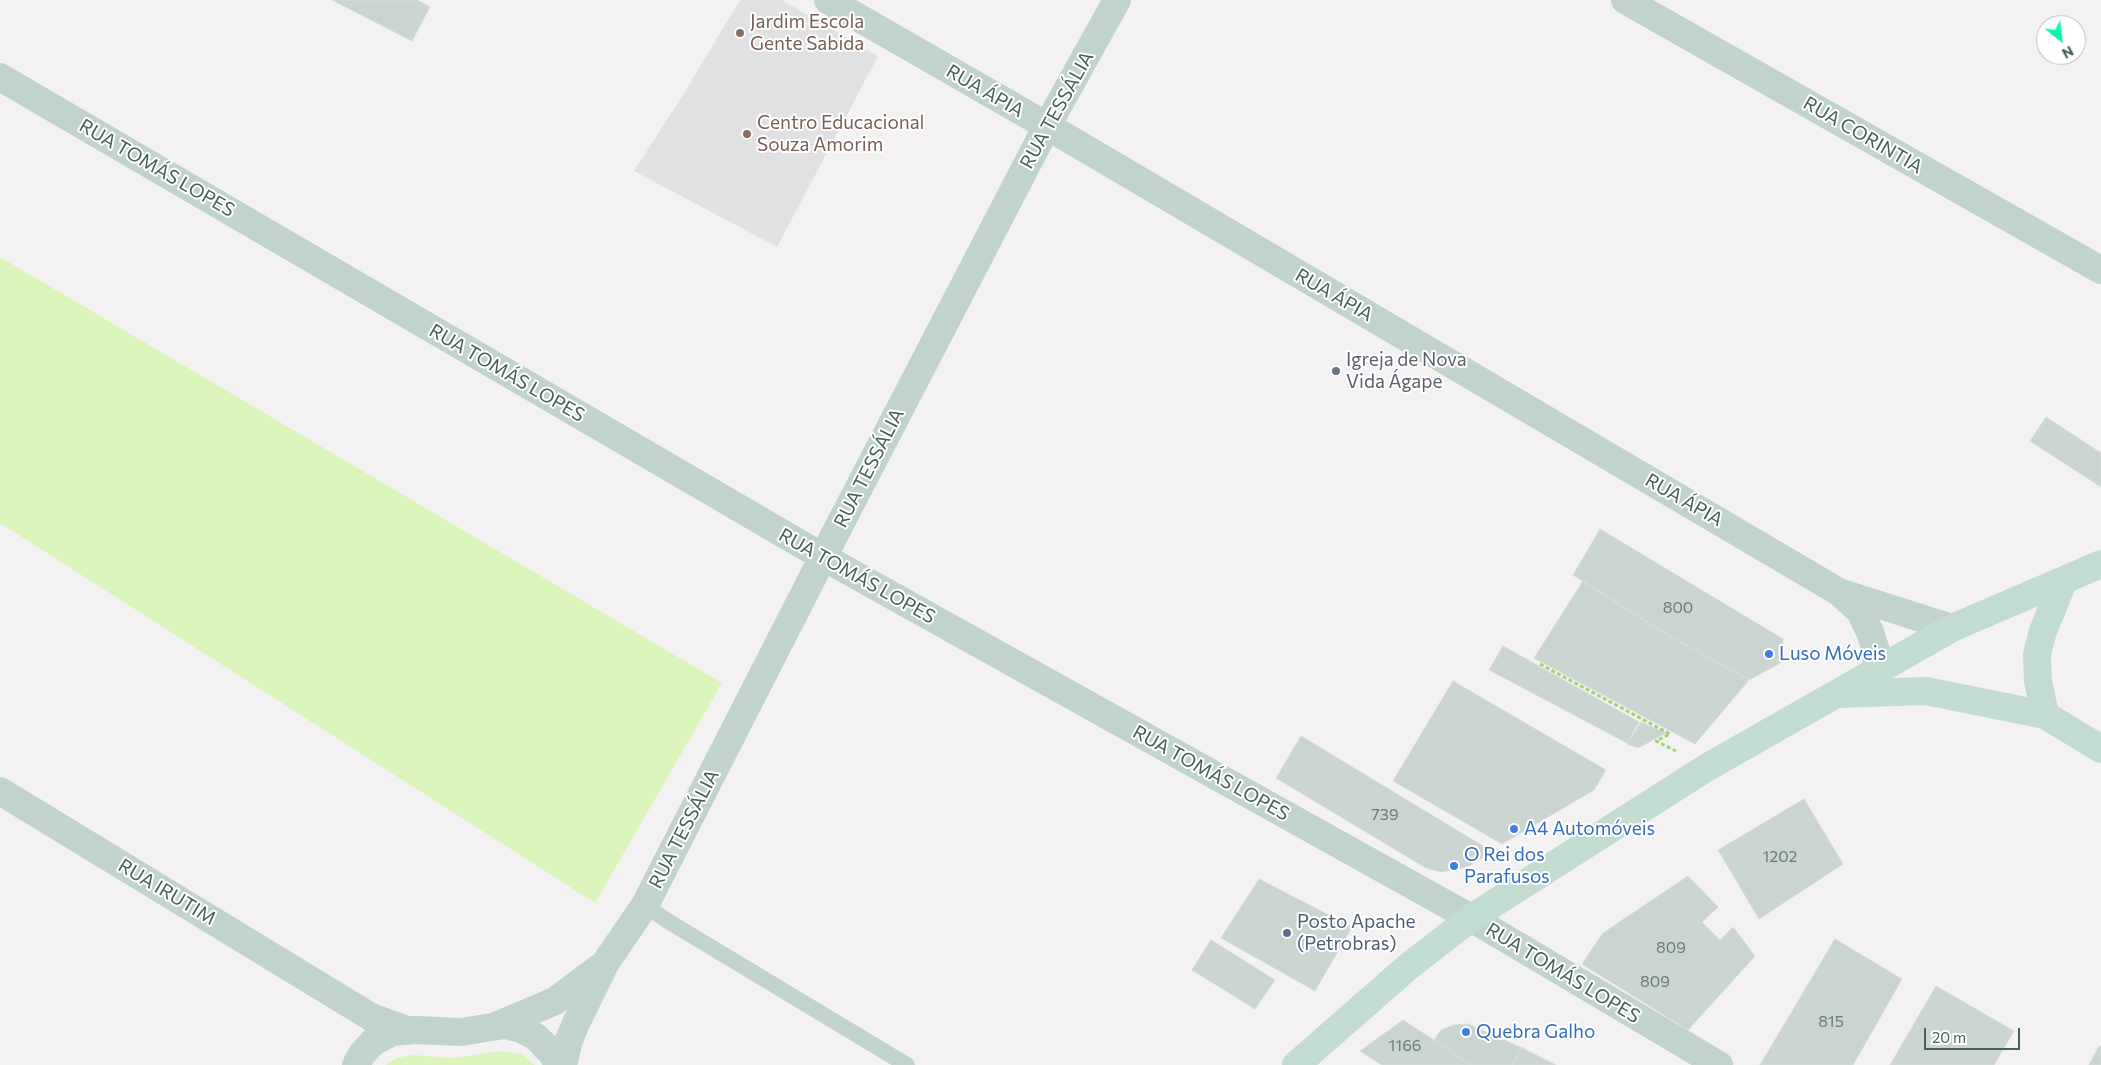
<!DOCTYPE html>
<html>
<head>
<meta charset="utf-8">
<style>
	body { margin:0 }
	#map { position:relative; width:2101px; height:1065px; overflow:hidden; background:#f4f1f3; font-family:Commissioner,sans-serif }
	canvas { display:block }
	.north { position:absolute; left:2036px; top:15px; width:50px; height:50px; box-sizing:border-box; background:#fff; border:1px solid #b5c0bb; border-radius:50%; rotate:151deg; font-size:14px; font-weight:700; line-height:20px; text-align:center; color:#466155 }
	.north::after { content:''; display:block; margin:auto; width:18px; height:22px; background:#03fca3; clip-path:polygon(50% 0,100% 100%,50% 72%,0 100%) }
	.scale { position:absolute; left:1924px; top:1028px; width:96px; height:22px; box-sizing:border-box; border:2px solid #466155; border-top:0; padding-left:6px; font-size:15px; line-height:18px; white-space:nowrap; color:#466155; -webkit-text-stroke:4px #fff; paint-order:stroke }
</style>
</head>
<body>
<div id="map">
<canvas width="2101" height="1065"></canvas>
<div class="north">N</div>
<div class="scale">20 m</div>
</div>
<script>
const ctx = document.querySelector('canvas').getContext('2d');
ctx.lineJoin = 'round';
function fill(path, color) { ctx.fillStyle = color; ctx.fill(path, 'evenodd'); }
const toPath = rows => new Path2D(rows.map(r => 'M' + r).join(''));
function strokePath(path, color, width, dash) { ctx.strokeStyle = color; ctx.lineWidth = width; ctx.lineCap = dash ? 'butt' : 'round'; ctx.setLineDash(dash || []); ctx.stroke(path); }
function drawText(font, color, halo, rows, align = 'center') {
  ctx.font = font + ' Commissioner,sans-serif'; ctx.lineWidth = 4; ctx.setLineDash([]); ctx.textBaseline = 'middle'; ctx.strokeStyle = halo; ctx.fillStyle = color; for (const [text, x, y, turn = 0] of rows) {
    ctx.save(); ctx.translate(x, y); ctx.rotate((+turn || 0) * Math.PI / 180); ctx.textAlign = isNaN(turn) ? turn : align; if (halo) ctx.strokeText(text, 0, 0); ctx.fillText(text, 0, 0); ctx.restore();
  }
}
fill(toPath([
	[740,0,782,0,878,56,777,247,634,171,681,98]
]), '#e1e0e2');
fill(toPath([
	[0,257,722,683,595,903,0,523],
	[502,1051,522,1054,535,1065,386,1065,396,1058,413,1055,452,1058]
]), '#daf5bb');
const building = toPath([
	[332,0,417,0,430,7,412,41,332,0],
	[2046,417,2101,453,2101,487,2030,441,2046,417],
	[1600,529,1783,639,1782,662,1749,680,1666,634,1573,575,1600,529],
	[1583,581,1666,634,1749,680,1695,744,1534,658,1583,581],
	[1503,646,1639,722,1627,743,1489,670,1503,646],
	[1453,681,1606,770,1594,790,1502,844,1393,781,1453,681],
	[1641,722,1666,733,1638,748,1627,744,1641,722],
	[1301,736,1493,852,1467,867,1442,872,1426,868,1276,778,1301,736],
	[1804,799,1843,864,1759,919,1718,850,1804,799],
	[1688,876,1718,907,1702,922,1720,940,1733,927,1755,956,1688,1030,1582,964,1603,933,1688,876],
	[1259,879,1352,927,1315,991,1221,938,1259,879],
	[1835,939,1902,979,1853,1065,1760,1065,1835,939],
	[1211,940,1275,980,1255,1009,1192,970,1211,940],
	[1936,986,2014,1031,1994,1065,1890,1065,1936,986],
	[1403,1020,1434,1040,1471,1065,1382,1065,1360,1051,1403,1020],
	[1468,1024,1522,1048,1512,1065,1471,1065,1434,1040,1441,1030,1454,1025,1468,1024],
	[2099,1046,2101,1047,2101,1065,2089,1065,2099,1046],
	[1522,1048,1556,1065,1512,1065,1522,1048]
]);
fill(building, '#cad4d1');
strokePath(building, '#d4dddb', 1);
strokePath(toPath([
	[1540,664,1670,734,1656,741,1676,751]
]), '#9ad86f', 3, [4, 2.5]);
strokePath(toPath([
	[645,905,666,920,907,1065]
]), '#c0d4cc', 16);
strokePath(toPath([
	[828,0,1047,126,1839,592,1952,628],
	[1625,0,2101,270],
	[0,77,823,557,1471,918,1719,1065],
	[1840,593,1860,611,1870,632,1876,651,1877,670],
	[0,791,371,1017,407,1030],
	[496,1026,555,1001,599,968],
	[356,1065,362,1054,373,1042,392,1032,416,1030,461,1032,505,1025,521,1029,536,1037,551,1052,559,1065],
	[563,1065,569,1040,576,1023,606,962,645,905,823,557,1047,126,1117,0]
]), '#c0d4cc', 28);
strokePath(toPath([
	[1839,694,1926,691,2045,715,2101,749],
	[2045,715,2038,681,2037,654,2043,631,2064,580],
	[1296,1065,1409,966,1471,918,1706,768,1952,628,2101,564]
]), '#c2dcd1', 28);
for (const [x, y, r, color] of [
	[740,33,5,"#8d6e63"],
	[747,134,5,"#8d6e63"],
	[1336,371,5,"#6b7280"],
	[1769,654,5,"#3f7fe0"],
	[1514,829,5,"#3f7fe0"],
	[1454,866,5,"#3f7fe0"],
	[1287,933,5,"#5c6f8a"],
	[1466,1032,5,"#3f7fe0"]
]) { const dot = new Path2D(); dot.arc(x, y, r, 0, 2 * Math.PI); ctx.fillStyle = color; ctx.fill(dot); strokePath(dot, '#fff', 2); }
drawText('16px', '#677e74', null, [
	["800",1678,608],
	["739",1385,815],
	["1202",1780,857],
	["809",1671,948],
	["809",1655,982],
	["815",1831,1022],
	["1166",1405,1046]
]);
drawText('19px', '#785e54', '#fff', [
	["Jardim Escola",750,22],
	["Gente Sabida",750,44],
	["Centro Educacional",757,123],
	["Souza Amorim",757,145]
], 'left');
drawText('19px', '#466155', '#fff', [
	["RUA ÁPIA",985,91,30],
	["RUA TESSÁLIA",1057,110,-61],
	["RUA CORINTIA",1863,135,30],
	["RUA TOMÁS LOPES",157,168,30],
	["RUA ÁPIA",1334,295,30],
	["RUA TOMÁS LOPES",507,373,30],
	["RUA TESSÁLIA",869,468,-63],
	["RUA ÁPIA",1684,500,30],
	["RUA TOMÁS LOPES",857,576,29],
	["RUA TOMÁS LOPES",1211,773,29],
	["RUA TESSÁLIA",684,829,-63],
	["RUA IRUTIM",167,892,31],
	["RUA TOMÁS LOPES",1563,973,31]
]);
drawText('19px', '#5b616d', '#fff', [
	["Igreja de Nova",1346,360],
	["Vida Ágape",1346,382]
], 'left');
drawText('19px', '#366cbe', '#fff', [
	["Luso Móveis",1779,654],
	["A4 Automóveis",1524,829],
	["O Rei dos",1464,855],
	["Parafusos",1464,877],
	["Quebra Galho",1476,1032]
], 'left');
drawText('19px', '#4e5e75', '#fff', [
	["Posto Apache",1297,922],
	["(Petrobras)",1297,944]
], 'left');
</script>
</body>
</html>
